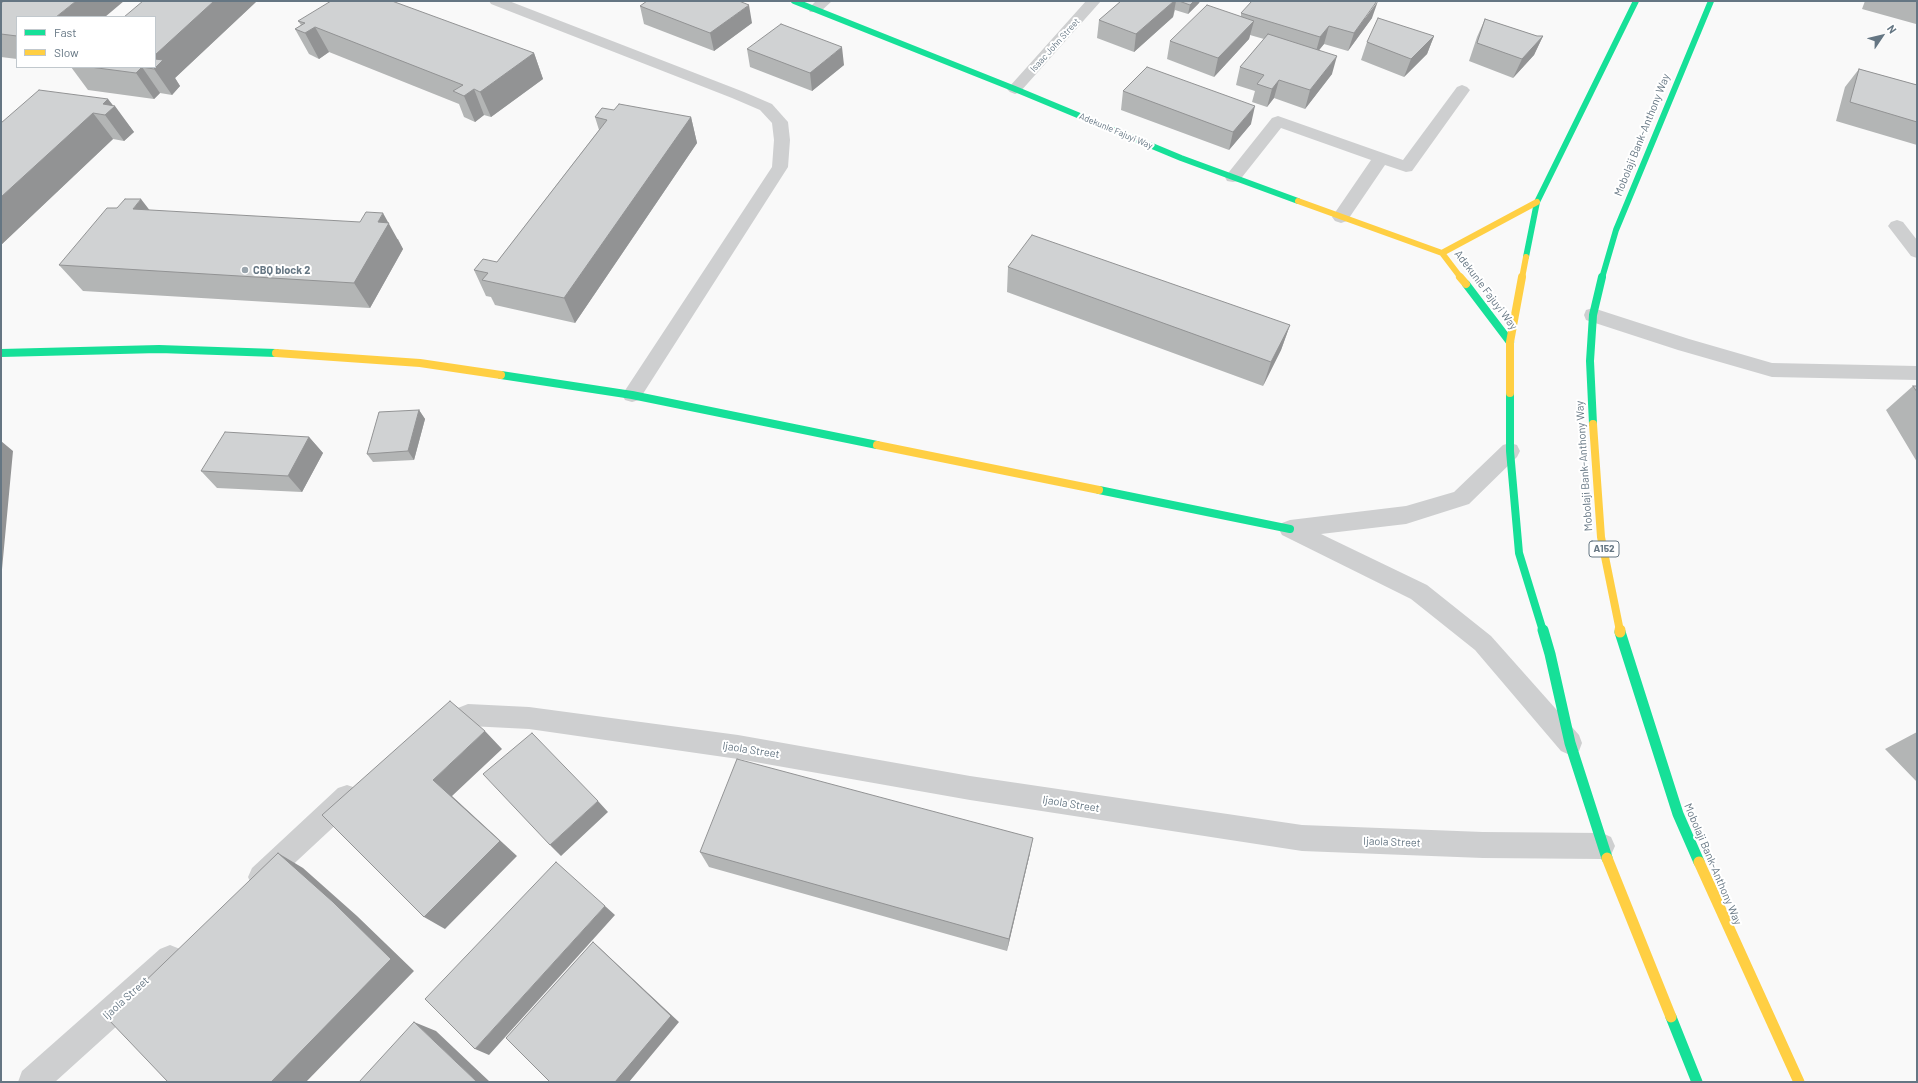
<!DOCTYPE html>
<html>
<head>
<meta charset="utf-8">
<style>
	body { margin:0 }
	#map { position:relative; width:1918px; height:1083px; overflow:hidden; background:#f9f9f9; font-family:Barlow,sans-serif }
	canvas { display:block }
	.frame { position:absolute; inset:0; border:2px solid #657683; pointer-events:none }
	.legend { position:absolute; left:16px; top:16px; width:140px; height:52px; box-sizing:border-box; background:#fff; border:1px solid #c1c8cd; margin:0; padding:5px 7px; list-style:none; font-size:12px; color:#657683 }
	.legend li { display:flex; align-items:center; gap:8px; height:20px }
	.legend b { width:20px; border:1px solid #c1c8cd }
	.north { position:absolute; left:1862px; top:16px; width:40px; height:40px; -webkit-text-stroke:3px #fff; paint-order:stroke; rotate:55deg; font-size:11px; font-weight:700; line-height:16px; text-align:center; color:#657683 }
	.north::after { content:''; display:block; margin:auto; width:14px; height:18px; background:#657683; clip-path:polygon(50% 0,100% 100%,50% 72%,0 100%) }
</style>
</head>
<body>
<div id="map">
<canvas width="1918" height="1083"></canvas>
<div class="frame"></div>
<ul class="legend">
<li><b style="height:5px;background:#16e098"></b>Fast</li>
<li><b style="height:5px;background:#ffcf43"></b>Slow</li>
</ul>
<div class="north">N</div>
</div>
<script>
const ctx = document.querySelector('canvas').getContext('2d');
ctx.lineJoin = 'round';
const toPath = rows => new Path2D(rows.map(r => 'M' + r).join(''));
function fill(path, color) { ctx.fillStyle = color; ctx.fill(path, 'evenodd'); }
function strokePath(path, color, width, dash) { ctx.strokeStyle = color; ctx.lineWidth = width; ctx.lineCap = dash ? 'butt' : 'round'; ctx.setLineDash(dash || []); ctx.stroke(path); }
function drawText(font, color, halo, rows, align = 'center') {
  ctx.font = font + ' Barlow,sans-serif'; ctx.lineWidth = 4; ctx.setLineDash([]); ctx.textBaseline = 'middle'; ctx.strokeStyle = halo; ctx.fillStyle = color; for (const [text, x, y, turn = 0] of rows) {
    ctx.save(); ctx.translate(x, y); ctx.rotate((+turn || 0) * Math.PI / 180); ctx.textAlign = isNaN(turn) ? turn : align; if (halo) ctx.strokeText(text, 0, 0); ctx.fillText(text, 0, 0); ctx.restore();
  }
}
fill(toPath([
	[816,1,832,1,820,12,810,12,808,9,816,1],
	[1462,85,1467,87,1470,90,1412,171,1406,172,1385,165,1347,221,1341,223,1335,221,1332,217,1371,160,1281,128,1239,181,1233,182,1227,181,1225,177,1272,118,1278,116,1403,160,1457,87,1462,85],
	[1897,220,1903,222,1917,240,1917,258,1911,256,1888,226,1891,222,1897,220],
	[1593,308,1689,339,1772,363,1917,366,1917,380,1772,377,1678,350,1586,320,1584,315,1586,310,1593,308],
	[1510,443,1517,445,1520,451,1517,457,1469,504,1406,524,1321,534,1427,585,1491,636,1579,735,1582,743,1579,751,1570,755,1561,751,1475,650,1411,599,1282,535,1279,529,1282,523,1290,520,1406,506,1454,492,1503,445,1510,443]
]), '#cecfd0');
fill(toPath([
	[489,1,509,1,744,92,772,104,788,122,790,140,788,167,639,400,632,402,625,400,622,395,772,167,774,140,772,123,760,110,732,98,491,4,489,1],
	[1086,1,1101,1,1020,92,1015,94,1010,92,1007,89,1010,86,1086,1],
	[468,704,529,707,738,735,970,776,1302,825,1483,832,1602,833,1611,837,1615,846,1611,855,1602,859,1483,858,1302,851,970,800,738,759,529,729,469,726,439,738,430,735,427,727,430,719,468,704],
	[347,785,356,788,360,797,356,806,270,886,261,890,252,886,248,877,252,868,338,788,347,785],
	[170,945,180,949,184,959,180,969,55,1082,18,1082,22,1071,160,949,170,945]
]), '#cecfd0');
strokePath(toPath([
	[794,1,1015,89,1181,158,1298,201],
	[1526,257,1537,202,1636,1],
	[1602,278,1616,230,1711,1]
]), '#16e098', 6);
strokePath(toPath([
	[1466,284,1510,342],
	[1,353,159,349,276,353],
	[501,375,632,395,877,445],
	[1510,393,1510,451,1519,553,1543,631],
	[1593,424,1590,361,1593,315,1602,277],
	[1099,490,1290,529]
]), '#16e098', 8);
strokePath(toPath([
	[1543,630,1550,654,1570,743,1607,858],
	[1620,632,1678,814,1699,862],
	[1671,1017,1697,1082]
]), '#16e098', 11);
strokePath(toPath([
	[1298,201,1442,253,1461,278],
	[1442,253,1537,202],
	[1522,278,1526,257]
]), '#ffcf43', 6);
strokePath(toPath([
	[1460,277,1466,284],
	[276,353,420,363,501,375],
	[1510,393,1510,342,1522,277],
	[1593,424,1601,537,1620,631],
	[877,445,1099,490]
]), '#ffcf43', 8);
strokePath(toPath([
	[1620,630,1620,632],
	[1607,858,1671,1017],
	[1699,862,1799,1082]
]), '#ffcf43', 11);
fill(toPath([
	[143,1,257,1,175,78,180,86,172,95,160,93,154,99,88,90,71,67,155,67],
	[1121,1,1200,1,1199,3,1188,14,1175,10,1173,17,1134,52,1097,38,1099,20],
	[1865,1,1917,1,1917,22,1916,24,1862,9],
	[1,3,17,17,17,59,1,57],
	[640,6,752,23,714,51,644,24],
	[1241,13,1372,18,1348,51,1324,44,1319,50,1332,74,1305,109,1274,98,1267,107,1252,102,1255,91,1236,85,1240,67,1264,39,1250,35,1249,39,1214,77,1167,59,1170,41,1241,17],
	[1485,19,1537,36,1543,36,1534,55,1513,78,1469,61,1477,37],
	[298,21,534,53,543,79,491,117,484,115,475,122,464,117,459,104,329,52,319,59,309,54,295,29,301,25],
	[1434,36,1427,54,1404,77,1361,60,1367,42],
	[747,49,844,65,812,91,750,67],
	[1859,69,1917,85,1917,145,1836,121,1845,87],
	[1123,91,1251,124,1229,150,1121,110],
	[108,99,134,132,124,141,113,139,1,245,1,123],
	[614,110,691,117,697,143,575,323,495,305,491,297,486,296,474,270,497,262,599,130,595,117],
	[117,208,150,210,398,239,403,249,370,308,83,291,59,265],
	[1008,267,1290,325,1281,350,1263,386,1007,292],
	[1913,386,1917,386,1917,462,1886,410],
	[419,410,425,419,414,460,373,462,367,454],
	[309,437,323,453,302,492,217,488,201,471],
	[1917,732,1917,782,1885,749],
	[700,852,1030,853,1007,951,709,867]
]), '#b3b5b5');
fill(toPath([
	[76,1,124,1,105,17,56,17],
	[214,1,257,1,175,78,180,86,172,95,154,69,155,64,155,55],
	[1174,1,1176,1,1173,17,1134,52,1136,34],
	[1194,1,1200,1,1199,3,1188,14,1190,5],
	[1378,1,1372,18,1348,51,1354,33],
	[749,5,752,23,714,51,710,33],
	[1254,21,1249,39,1214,77,1218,58],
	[1329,26,1324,44,1315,55,1320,37],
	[315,27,329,52,319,59,305,33],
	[1434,36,1427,54,1404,77,1411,59],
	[1543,36,1534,55,1513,78,1522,59],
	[842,47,844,65,812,91,810,73],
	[534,53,543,79,491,117,480,92],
	[1337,56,1332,74,1305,109,1310,90],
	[142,67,160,93,154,99,136,73],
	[1279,80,1274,98,1267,107,1272,89],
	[474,89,484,115,475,122,464,96],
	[108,99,114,107,115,106,134,132,124,141,105,115,103,104],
	[1255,106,1251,124,1229,150,1233,132],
	[93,113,113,139,1,245,1,197],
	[691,117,697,143,575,323,564,298],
	[141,199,161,225,133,209],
	[383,213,403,249,370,308,354,283,378,222],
	[1290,325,1281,350,1263,386,1271,362],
	[419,410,425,419,414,460,408,451],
	[309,437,323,453,302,492,288,476],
	[1,441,13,451,1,580],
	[485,731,502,749,452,796,517,856,445,929,424,917,433,780],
	[598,801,608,812,561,856,550,845],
	[1033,838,1030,853,1007,951,1009,939],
	[278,853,303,868,357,916,414,971,306,1082,271,1082],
	[605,906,615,915,489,1055,475,1049],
	[593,942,603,951,679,1022,629,1082,615,1082],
	[414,1022,436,1031,490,1082,477,1082]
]), '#929394');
const building = toPath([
	[4,1,76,1,56,17,17,17,17,36,1,34,1,3,4,1],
	[143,1,214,1,155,55,155,17,124,17,143,1],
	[331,1,392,1,534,53,480,92,474,89,464,96,453,91,463,85,315,27,305,33,295,29,305,23,298,21,331,1],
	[647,1,739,1,749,5,710,33,640,6,647,1],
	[1121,1,1174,1,1136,34,1099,20,1121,1],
	[1179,1,1194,1,1190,5,1179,1],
	[1252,1,1377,1,1354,33,1329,26,1320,37,1241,13,1252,1],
	[1207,5,1254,21,1218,58,1170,41,1207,5],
	[1378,18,1434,36,1411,59,1367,42,1378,18],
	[1485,19,1537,36,1543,36,1522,59,1477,43,1485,19],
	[781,24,842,47,810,73,747,49,781,24],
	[1268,34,1337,56,1310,90,1279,80,1272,89,1257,84,1264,75,1240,67,1268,34],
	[155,59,163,60,154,69,142,67,136,73,90,67,155,67,155,59],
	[1147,67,1255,106,1233,132,1123,91,1147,67],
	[1859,69,1917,85,1917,122,1850,102,1859,69],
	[39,90,108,99,103,104,115,106,105,115,93,113,1,197,1,123,39,90],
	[619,104,691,117,564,298,482,280,488,273,474,270,483,259,497,262,607,120,595,117,602,108,614,110,619,104],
	[125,199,141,199,133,209,360,222,366,212,383,213,378,222,389,223,354,283,59,265,107,208,117,208,125,199],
	[1032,235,1290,325,1271,362,1008,267,1032,235],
	[1913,386,1917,386,1917,392,1913,386],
	[419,410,408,451,367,454,379,412,419,410],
	[225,432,309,437,288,476,201,471,225,432],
	[450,701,485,731,433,780,500,841,424,917,322,815,450,701],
	[532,733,598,801,550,845,483,774,532,733],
	[737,759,1033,838,1009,939,700,852,737,759],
	[278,853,333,902,391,959,271,1082,168,1082,107,1018,278,853],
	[556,862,605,906,475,1049,425,999,556,862],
	[593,942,671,1016,615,1082,550,1082,506,1038,593,942],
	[414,1022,477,1082,359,1082,414,1022]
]);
fill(building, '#d0d2d3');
strokePath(building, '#929394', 1);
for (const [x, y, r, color] of [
	[245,270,4,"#99a4ac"]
]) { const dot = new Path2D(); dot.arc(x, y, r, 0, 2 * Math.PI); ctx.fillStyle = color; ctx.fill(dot); strokePath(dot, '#fff', 1.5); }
drawText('9px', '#657683', '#fff', [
	["Isaac John Street",1055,45,-48],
	["Adekunle Fajuyi Way",1116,131,23]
]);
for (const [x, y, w] of [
	[1604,549,30]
]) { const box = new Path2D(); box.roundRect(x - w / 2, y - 8, w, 16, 3); ctx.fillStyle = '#fff'; ctx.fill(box); strokePath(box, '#657683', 1); }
drawText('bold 10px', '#657683', null, [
	["A152",1604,549]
]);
drawText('11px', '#657683', '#fff', [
	["Mobolaji Bank-Anthony Way",1642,135,-68],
	["Adekunle Fajuyi Way",1486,290,53],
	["Mobolaji Bank-Anthony Way",1584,466,-94],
	["Ijaola Street",751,750,9],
	["Ijaola Street",1071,804,9],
	["Ijaola Street",1392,842,2],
	["Mobolaji Bank-Anthony Way",1713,864,67],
	["Ijaola Street",126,998,-42]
]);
drawText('bold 11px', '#657683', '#fff', [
	["CBQ block 2",253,270]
], 'left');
</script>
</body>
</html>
